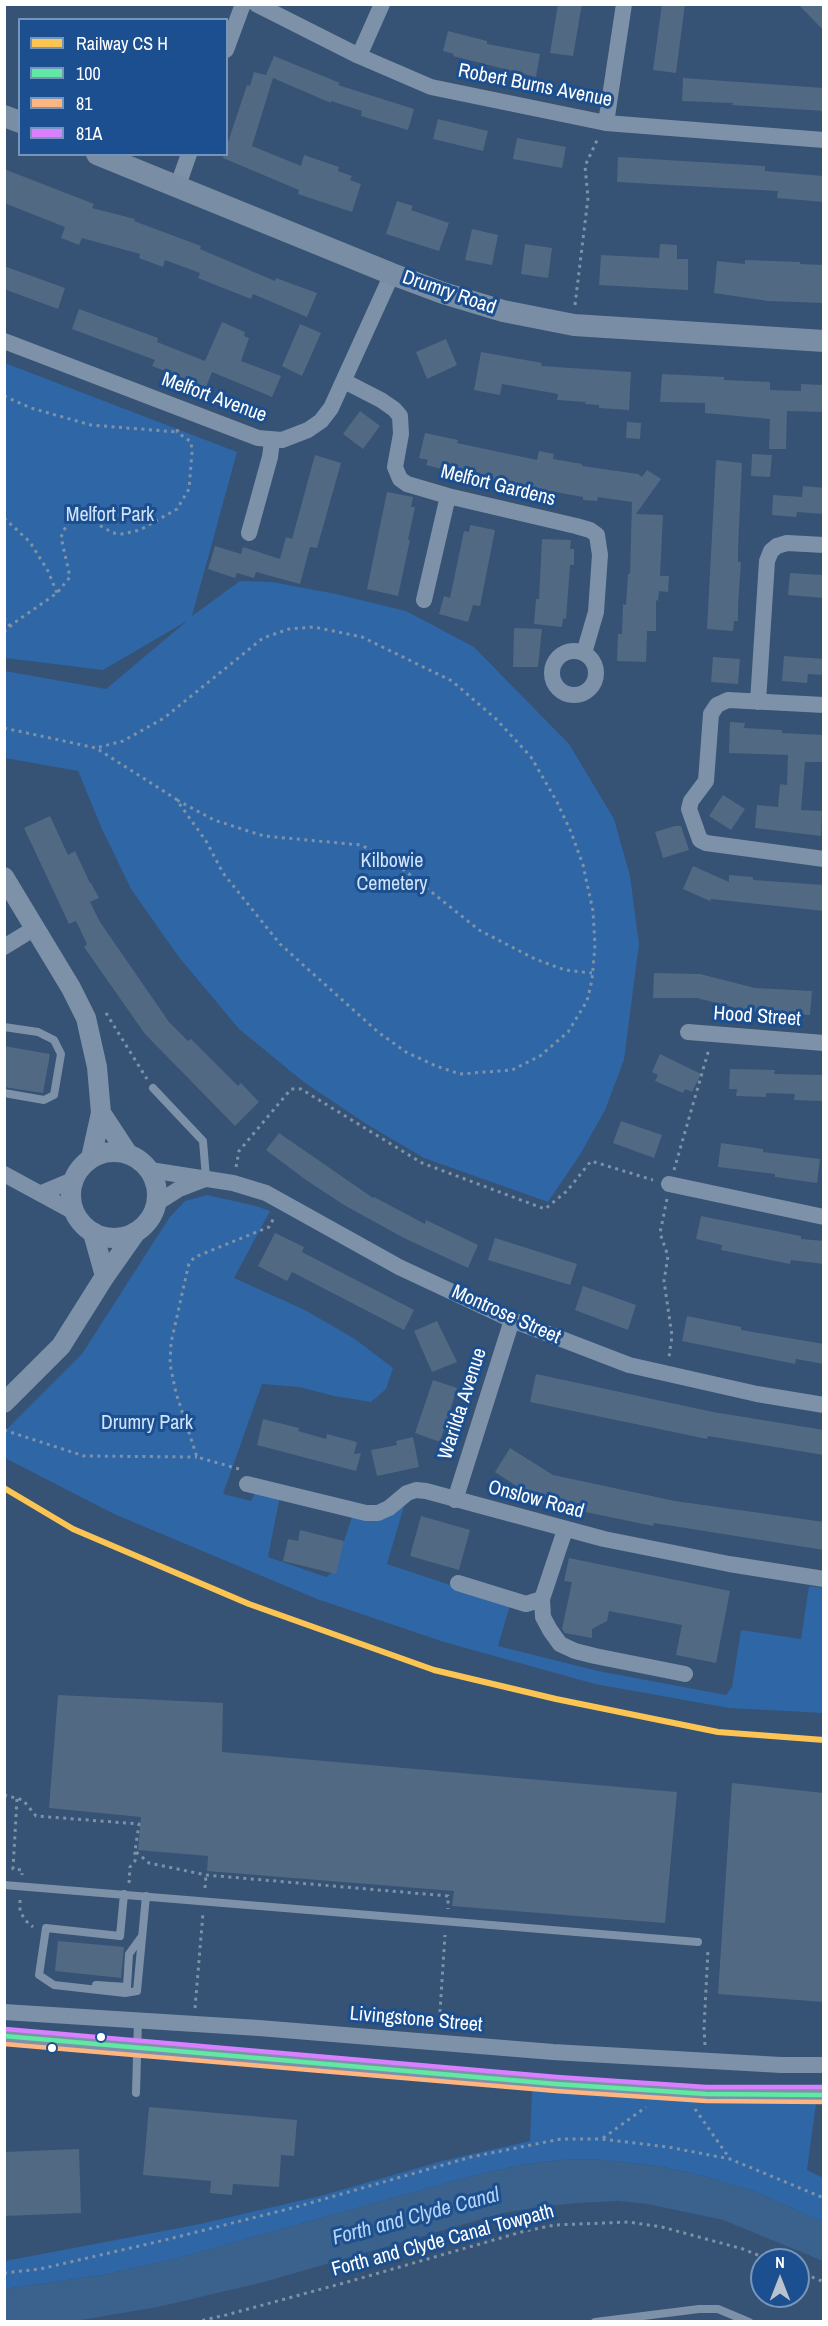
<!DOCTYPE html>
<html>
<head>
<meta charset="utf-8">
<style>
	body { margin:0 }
	#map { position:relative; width:828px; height:2326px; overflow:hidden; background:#365274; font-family:"Archivo Narrow",sans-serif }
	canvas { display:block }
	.frame { position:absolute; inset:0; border:6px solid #fff; pointer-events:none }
	.legend { position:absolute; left:18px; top:18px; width:210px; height:138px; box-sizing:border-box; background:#1b4f8f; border:2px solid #7695bc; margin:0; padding:8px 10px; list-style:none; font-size:18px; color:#fff }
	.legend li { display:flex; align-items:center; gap:12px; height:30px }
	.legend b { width:30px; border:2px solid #7695bc }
	.north { position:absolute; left:750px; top:2248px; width:60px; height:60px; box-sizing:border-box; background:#1b4f8f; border:2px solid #7695bc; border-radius:50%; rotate:0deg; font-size:16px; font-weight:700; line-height:24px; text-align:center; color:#fff }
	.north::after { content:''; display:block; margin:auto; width:21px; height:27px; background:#b9c2ce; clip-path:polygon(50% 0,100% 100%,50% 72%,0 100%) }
</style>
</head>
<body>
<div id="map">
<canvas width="828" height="2326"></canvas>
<div class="frame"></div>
<ul class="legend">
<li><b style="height:8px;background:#fcc553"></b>Railway CS H</li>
<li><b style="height:8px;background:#60e9a3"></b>100</li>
<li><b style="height:8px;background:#ffb580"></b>81</li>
<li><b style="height:8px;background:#d880ff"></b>81A</li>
</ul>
<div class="north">N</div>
</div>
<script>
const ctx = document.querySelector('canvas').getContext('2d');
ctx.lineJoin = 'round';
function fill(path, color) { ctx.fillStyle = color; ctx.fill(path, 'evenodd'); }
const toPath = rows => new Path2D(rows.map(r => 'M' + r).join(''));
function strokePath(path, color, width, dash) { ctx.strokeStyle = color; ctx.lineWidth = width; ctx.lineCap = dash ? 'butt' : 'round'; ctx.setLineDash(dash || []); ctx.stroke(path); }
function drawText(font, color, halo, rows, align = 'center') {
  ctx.font = font + ' "Archivo Narrow",sans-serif'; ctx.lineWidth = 6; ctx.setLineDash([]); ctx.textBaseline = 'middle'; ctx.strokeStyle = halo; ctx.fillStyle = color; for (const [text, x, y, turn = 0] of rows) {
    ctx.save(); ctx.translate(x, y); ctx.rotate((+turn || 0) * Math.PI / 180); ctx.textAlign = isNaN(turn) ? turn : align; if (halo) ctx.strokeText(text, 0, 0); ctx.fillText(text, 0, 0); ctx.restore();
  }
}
fill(toPath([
	[5,363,237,452,192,616,240,581,272,582,336,594,406,611,474,647,569,744,614,819,630,876,639,944,624,1060,605,1110,581,1153,548,1202,424,1158,368,1125,305,1083,239,1029,178,956,131,889,102,829,78,771,5,758,5,671,106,689,187,621,103,670,5,658],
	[207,1195,256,1206,270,1211,234,1278,305,1310,355,1339,393,1368,386,1389,371,1402,334,1396,299,1387,262,1384,223,1494,251,1501,256,1491,280,1496,268,1557,326,1577,334,1571,352,1517,405,1503,387,1564,510,1605,498,1646,598,1671,726,1695,732,1687,741,1630,801,1639,809,1586,823,1588,823,1713,729,1708,595,1684,444,1642,317,1599,114,1514,5,1458,5,1431,82,1354,169,1218,185,1201],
	[532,2091,709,2102,816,2104,807,2170,823,2178,823,2222,756,2192,707,2177,659,2166,594,2159,562,2160,526,2164,472,2176,178,2258,103,2275,5,2289,5,2261,200,2224,320,2196,442,2161,530,2141]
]), '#2f66a5');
fill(toPath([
	[594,2159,659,2166,707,2177,756,2192,823,2222,823,2261,723,2220,648,2204,618,2201,578,2203,539,2207,503,2213,264,2282,158,2307,75,2321,5,2321,5,2289,103,2275,178,2258,472,2176,526,2164,562,2160]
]), '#3b618d');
fill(toPath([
	[558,4,582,4,573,56,550,53],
	[662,4,685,4,676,73,653,70],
	[798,4,824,4,824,31],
	[448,31,487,41,487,44,540,54,536,77,453,56,454,54,443,51],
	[274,56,340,83,338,85,414,109,408,130,361,116,362,111,331,101,331,103,273,78,252,146,301,166,304,155,339,167,338,171,352,176,350,180,361,184,352,212,298,194,299,190,223,158,224,154,226,154,226,148,247,85,250,86,254,72,266,75],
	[683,78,824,88,824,111,732,105,733,103,682,101],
	[438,119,488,131,483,151,433,139],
	[517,138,566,147,562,168,513,159],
	[618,157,765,166,765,171,824,176,824,202,777,198,778,191,617,182],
	[4,169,94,204,92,208,135,219,134,221,201,246,200,249,275,281,276,278,317,293,307,317,253,294,251,299,198,278,200,273,165,260,163,267,139,258,140,254,82,238,79,245,61,238,65,227,4,203],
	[397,201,413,206,411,210,449,223,439,251,386,234],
	[472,229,498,235,492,265,465,260],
	[525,244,552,248,548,278,521,274],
	[660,244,677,245,677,259,688,259,688,290,599,285,601,255,659,258],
	[745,260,800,262,800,264,824,265,824,303,768,301,714,293,717,261,745,264],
	[4,266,65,288,58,309,4,289],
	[79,309,158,338,157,342,205,361,222,322,245,332,244,336,249,338,241,361,281,376,272,397,212,372,206,387,152,366,155,360,72,329],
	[300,324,321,333,302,376,282,366],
	[446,339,457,365,427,379,416,352],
	[481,352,542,363,541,366,631,372,629,410,599,408,599,405,585,404,586,402,557,400,558,394,502,384,500,395,474,390],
	[662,374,724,377,724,380,770,382,770,390,801,391,801,384,824,385,824,412,787,411,786,449,769,449,770,419,705,413,705,403,660,402],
	[360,411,380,426,363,449,343,434],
	[627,422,641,423,640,439,626,438],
	[425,433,458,440,457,443,537,460,539,451,554,454,553,459,582,464,582,466,638,474,642,477,647,470,661,479,636,514,663,515,660,576,669,576,668,592,659,591,658,601,656,600,656,631,647,631,646,662,617,661,618,634,622,634,623,604,626,605,628,574,630,574,632,502,598,497,597,501,583,500,583,497,533,488,533,492,426,465,428,460,419,458],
	[752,454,772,455,770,477,751,476],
	[315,455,341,463,317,548,310,547,300,584,256,572,254,578,237,573,235,578,208,569,215,546,241,554,243,547,280,559,286,537,292,539],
	[716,460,742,463,738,548,738,562,741,562,738,606,738,621,734,621,733,631,707,629],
	[803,486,824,488,824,514,797,512,796,517,772,515,773,495,802,497],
	[387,492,413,497,411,507,415,507,408,540,410,540,398,596,367,589],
	[470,525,495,530,480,606,473,605,468,622,439,614,444,596,450,598,464,531,469,532],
	[542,539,571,540,570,549,574,549,574,565,570,565,566,619,563,618,562,627,534,624,536,599,539,599],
	[790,573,824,575,824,598,788,595],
	[514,628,542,629,538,667,513,667],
	[784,656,824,659,824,675,808,674,807,683,782,681],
	[713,657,740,659,738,684,711,682],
	[730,722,745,723,744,728,782,730,782,733,824,735,824,762,805,762,801,810,822,811,821,836,755,828,757,805,778,807,780,784,787,785,788,755,729,753],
	[723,795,745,809,731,830,709,816],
	[50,816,68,855,75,851,90,883,91,883,99,898,90,902,100,922,169,1022,188,1041,191,1039,238,1086,241,1083,259,1102,235,1126,145,1034,84,947,87,944,76,921,69,924,24,828],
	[675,826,681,826,689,850,663,858,655,832],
	[693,866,729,882,729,875,753,877,753,880,824,885,824,911,711,899,710,901,683,889],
	[654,973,700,974,755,988,812,991,810,1015,752,1012,697,998,653,998],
	[4,1046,50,1054,43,1093,4,1087],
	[660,1054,701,1074,692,1092,685,1089,683,1093,655,1081,658,1075,652,1072],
	[730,1069,775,1070,774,1074,824,1075,824,1101,794,1100,795,1094,766,1093,766,1097,736,1096,737,1089,729,1089],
	[621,1121,662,1135,654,1158,613,1143],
	[279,1133,373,1198,374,1197,425,1224,426,1220,478,1245,468,1268,402,1237,344,1205,306,1180,266,1150],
	[721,1143,763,1149,763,1152,820,1159,817,1183,775,1177,775,1174,718,1167],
	[701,1216,801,1236,801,1239,824,1241,824,1264,791,1260,790,1264,721,1250,722,1245,696,1239],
	[275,1233,304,1247,302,1252,414,1310,404,1330,292,1272,287,1281,258,1266],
	[495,1238,577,1264,570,1285,488,1260],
	[583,1286,636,1305,628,1330,575,1310],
	[687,1316,741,1327,741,1330,824,1344,824,1364,796,1359,795,1364,682,1341],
	[437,1321,457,1362,432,1372,414,1331],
	[536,1374,713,1412,824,1430,824,1455,708,1436,707,1439,530,1402],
	[433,1380,457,1388,440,1442,415,1433],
	[263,1419,299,1428,298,1431,326,1439,327,1434,357,1442,354,1454,361,1453,356,1471,257,1445],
	[413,1437,419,1467,377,1476,371,1450,397,1445,396,1441],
	[510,1448,553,1475,675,1501,824,1522,824,1550,654,1523,653,1526,542,1503,495,1472],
	[421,1516,470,1530,459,1570,410,1556],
	[300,1530,344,1541,336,1574,283,1561,288,1539,298,1541],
	[569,1558,730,1591,716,1663,676,1655,682,1625,609,1611,607,1621,592,1629,592,1638,565,1633,562,1629,572,1582,564,1581],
	[58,1695,223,1703,222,1752,677,1792,665,1923,452,1906,454,1891,207,1871,208,1856,138,1850,141,1817,49,1808],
	[732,1783,824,1793,824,2002,718,1994],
	[58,1941,124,1947,121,1978,55,1971],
	[149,2107,297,2120,294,2156,281,2155,279,2187,233,2184,232,2195,210,2193,211,2181,143,2175],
	[79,2149,81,2213,4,2216,4,2152]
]), '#526984');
strokePath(toPath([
	[575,305,588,198,585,166,598,138],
	[4,396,31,408,91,425,177,432],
	[4,518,30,542,48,571,57,593],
	[4,618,10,626],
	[4,632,14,623,57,593,70,577,61,537,67,524,77,517,89,517,99,525,113,533,122,534,140,530,177,509,189,489,192,452,191,442,177,432,179,426],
	[4,728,96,748,176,799,206,841,223,873,280,944,378,1032,406,1052,436,1066,460,1074,512,1070,540,1056,568,1032,587,1001,592,980,595,945,593,911,583,865,571,832,557,802,531,757,496,719,452,681,362,637,314,627,289,629,263,638,164,718,123,741,96,748],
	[177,800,214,820,264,836,361,845,394,862,479,930,535,959,565,970,592,973],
	[106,1013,147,1079],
	[236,1167,239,1151,291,1089,301,1089,422,1163,545,1209,567,1191,591,1161,653,1180],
	[674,1170,709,1049],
	[667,1199,660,1233,668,1256,664,1281,672,1336,669,1357],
	[4,1430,84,1456,197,1457],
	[239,1469,197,1457,176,1393,170,1364,171,1343,189,1263,195,1257,269,1227,275,1216],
	[4,1795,23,1800,36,1816,139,1824,135,1851,149,1863,206,1875,448,1896,448,1909],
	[17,1799,13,1869,22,1870,22,1875],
	[129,1883,130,1867,135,1861,135,1851],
	[205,1888,206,1875],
	[20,1900,20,1911,25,1920,33,1927],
	[195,2008,203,1913],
	[439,2027,445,1935],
	[705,2045,704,2028,708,1950],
	[695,2109,730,2159],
	[603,2138,646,2107],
	[798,2271,824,2282],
	[4,2273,40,2269,165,2240,296,2207,471,2157,561,2139,601,2139,668,2147,730,2159,824,2198],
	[195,2322,226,2315,351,2281,525,2231,555,2225,628,2222,662,2227,743,2249,770,2260]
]), '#7d92a8', 3, [3, 4.5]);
strokePath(toPath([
	[4,1027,38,1032,54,1040,61,1054,54,1095,44,1100,4,1093],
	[153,1088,203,1141,206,1178],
	[4,1885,698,1942],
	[124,1894,120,1936,46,1928,39,1975,54,1985,125,1993,137,1991,146,1896],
	[96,1985,127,1987,129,1954,142,1936],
	[136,2093,138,2020],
	[595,2322,699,2309,718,2309,749,2322]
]), '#7d92a8', 8);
strokePath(toPath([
	[256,4,359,56,431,87,606,123,824,140],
	[226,50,243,4],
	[359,56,382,4],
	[606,123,624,4],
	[177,188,189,154],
	[4,341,258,438,282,440,308,430,321,421,331,408,392,274],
	[344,381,381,400,394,409,400,416,401,434,395,467,400,479,407,484,448,496,576,526,590,530,597,535,600,555,596,612,584,653],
	[249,533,270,457,272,441],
	[424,600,448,496],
	'552 673a22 22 0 1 1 44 0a22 22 0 1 1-44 0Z',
	[758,702,767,561,771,551,777,546,787,543,824,545],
	[824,705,728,700,717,705,711,714,706,781,691,801,689,809,700,840,706,843,824,859],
	[4,947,35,928],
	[688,1032,824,1043],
	[150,1170,233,1183,266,1193,399,1267,512,1320,629,1365,757,1394,824,1405],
	[4,1174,74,1212],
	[669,1184,824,1217],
	[42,1193,73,1180],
	[157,1203,179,1189,205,1179],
	[247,1484,366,1513,378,1513,389,1508,407,1493,416,1490,426,1491,604,1539,729,1564,824,1579],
	[455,1500,512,1320],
	[458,1583,526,1604,542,1599,565,1530],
	[542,1599,543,1617,550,1630,560,1644,575,1651,595,1656,685,1674],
	[4,2012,259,2028,553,2052,781,2065,824,2065],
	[4,2036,556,2084,706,2094,824,2095]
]), '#7d92a8', 16);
strokePath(toPath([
	[4,877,71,988,86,1018,97,1067,101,1113,91,1158],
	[101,1113,128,1154],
	'71 1195a43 43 0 1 1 86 0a43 43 0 1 1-86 0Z',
	[93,1233,105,1276],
	[4,1403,61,1346,105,1276,136,1232]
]), '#7d92a8', 20);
strokePath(toPath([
	[4,116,20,122],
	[97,154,392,274,443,293,503,311,574,325,824,341]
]), '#798da4', 22);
strokePath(toPath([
	[4,2036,556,2084,706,2094,824,2095]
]), '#60e9a3', 4.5);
strokePath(toPath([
	[4,2044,556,2091,706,2101,824,2102]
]), '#ffb580', 4.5);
strokePath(toPath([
	[5,2029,557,2077,706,2087,824,2087]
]), '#d880ff', 4.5);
strokePath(toPath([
	[4,1488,73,1529,249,1604,434,1670,556,1699,718,1732,824,1740]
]), '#fcc553', 6);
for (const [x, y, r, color] of [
	[101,2037,5,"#fff"],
	[52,2048,5,"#fff"]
]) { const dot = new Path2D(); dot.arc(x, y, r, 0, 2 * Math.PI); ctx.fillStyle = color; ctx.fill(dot); strokePath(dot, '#1b4f8f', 2); }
drawText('20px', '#fff', '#1b4f8f', [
	["Robert Burns Avenue",535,86,11],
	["Drumry Road",449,293,19],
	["Melfort Avenue",214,398,20],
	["Melfort Gardens",498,486,14],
	["Hood Street",757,1017,4],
	["Montrose Street",506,1315,24],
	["Warilda Avenue",463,1404,-72],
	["Onslow Road",536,1500,15],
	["Livingstone Street",416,2020,5],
	["Forth and Clyde Canal Towpath",443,2241,-15]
]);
drawText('20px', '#cfe3fa', '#1b4f8f', [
	["Melfort Park",110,516],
	["Kilbowie",392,862],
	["Cemetery",392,885],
	["Drumry Park",147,1424]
]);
drawText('italic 21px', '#b5d3f5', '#1b4f8f', [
	["Forth and Clyde Canal",416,2217,-15]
]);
</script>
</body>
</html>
